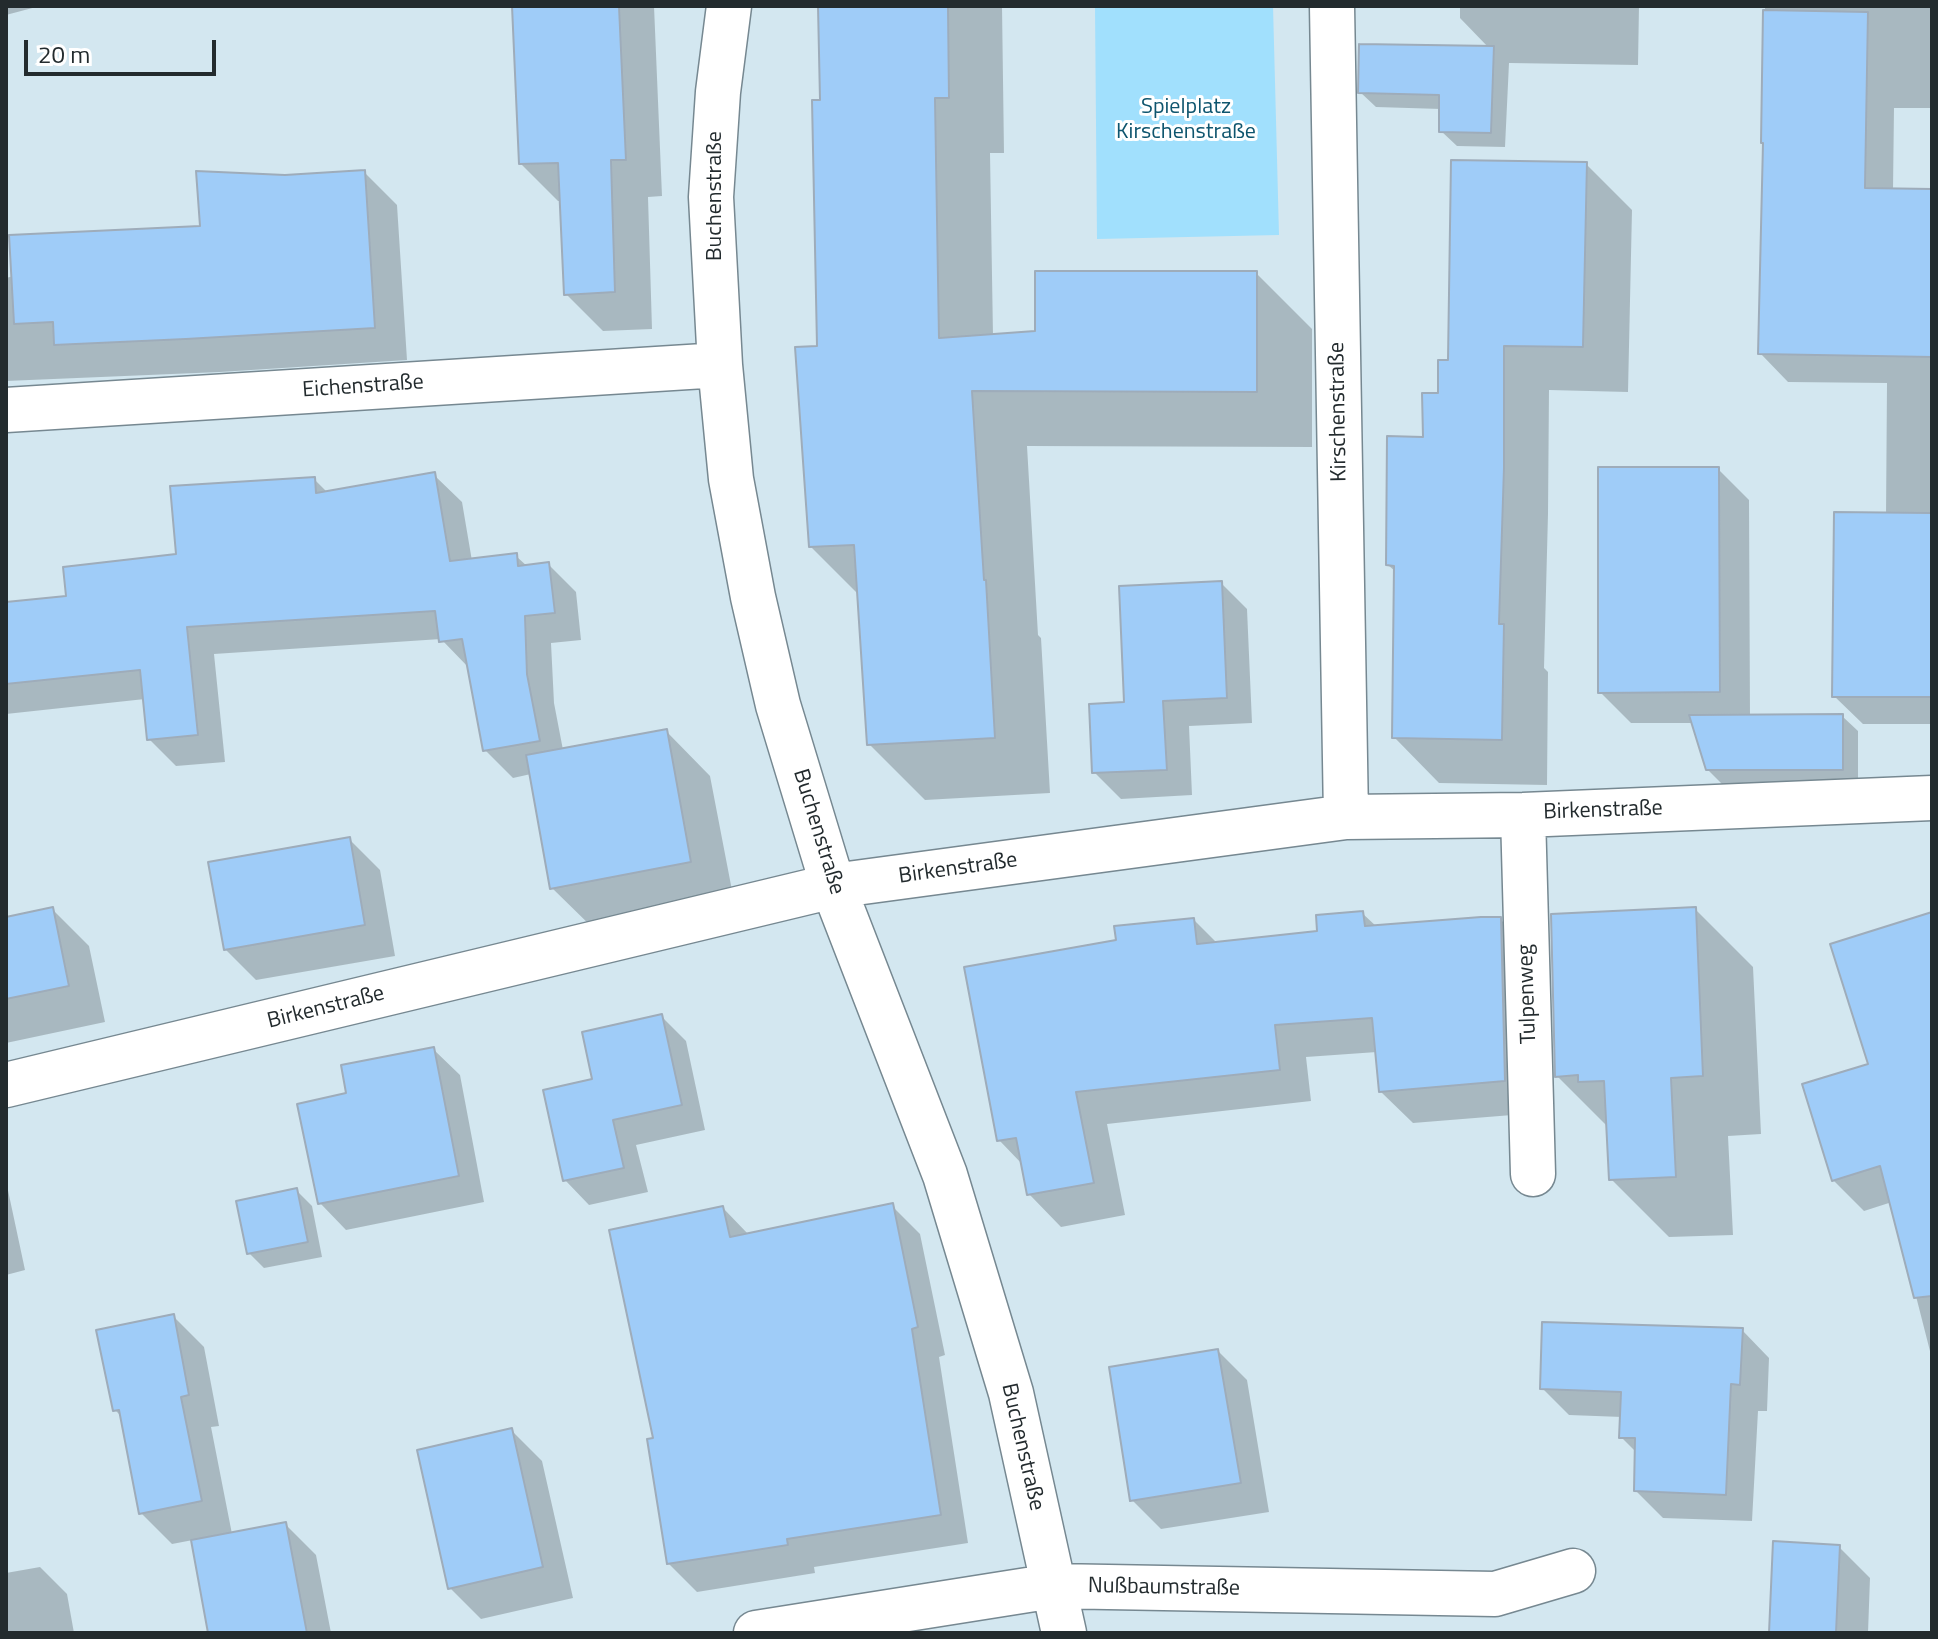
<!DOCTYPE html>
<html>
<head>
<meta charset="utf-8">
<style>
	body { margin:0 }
	#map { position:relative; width:1938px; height:1639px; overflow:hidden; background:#d3e7f0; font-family:"Titillium Web",sans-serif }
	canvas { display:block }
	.frame { position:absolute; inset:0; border:8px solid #232b2e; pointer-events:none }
	.scale { position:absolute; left:24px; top:40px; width:192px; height:36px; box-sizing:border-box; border:4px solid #232b2e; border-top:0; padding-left:10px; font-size:24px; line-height:28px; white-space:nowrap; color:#232b2e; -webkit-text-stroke:6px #fff; paint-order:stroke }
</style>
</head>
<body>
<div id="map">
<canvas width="1938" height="1639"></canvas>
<div class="frame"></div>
<div class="scale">20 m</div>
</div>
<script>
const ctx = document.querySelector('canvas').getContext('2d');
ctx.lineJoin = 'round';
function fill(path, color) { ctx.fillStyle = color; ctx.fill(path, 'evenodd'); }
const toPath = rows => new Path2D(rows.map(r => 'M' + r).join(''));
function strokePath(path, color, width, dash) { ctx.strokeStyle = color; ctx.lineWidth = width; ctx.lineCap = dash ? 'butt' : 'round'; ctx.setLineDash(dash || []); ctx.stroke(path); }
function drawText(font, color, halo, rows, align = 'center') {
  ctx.font = font + ' "Titillium Web",sans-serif'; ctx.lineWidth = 6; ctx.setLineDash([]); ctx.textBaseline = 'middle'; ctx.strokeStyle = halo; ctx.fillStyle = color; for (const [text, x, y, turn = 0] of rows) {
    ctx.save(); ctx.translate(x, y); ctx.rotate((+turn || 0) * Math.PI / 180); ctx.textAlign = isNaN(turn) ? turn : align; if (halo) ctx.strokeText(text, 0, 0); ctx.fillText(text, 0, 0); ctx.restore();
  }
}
fill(toPath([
	[1095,6,1273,6,1279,235,1097,239]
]), '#a1e0fd');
fill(toPath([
	[6,6,40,6,6,15],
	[514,6,654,6,662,196,648,197,652,329,603,331,566,294,561,201,558,201,521,164],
	[820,6,1002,6,1004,153,990,153,993,336,1037,333,1256,273,1312,329,1312,447,1027,446,1038,635,1041,638,1050,793,925,800,869,744,859,595,811,547,819,348,822,102],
	[1460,6,1639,6,1638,65,1509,63,1505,147,1457,146,1441,131,1441,109,1376,107,1360,92,1489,48,1460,18],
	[1765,6,1932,6,1932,108,1894,108,1893,190,1932,191,1932,724,1863,724,1834,696,1886,515,1887,383,1788,382,1760,353,1765,144,1763,142],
	[1586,164,1632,210,1628,392,1549,390,1548,514,1544,668,1548,672,1547,785,1439,783,1394,737,1396,572,1388,565,1425,439,1450,362],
	[364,172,397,205,407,360,220,372,6,381,6,278,202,228,285,177],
	[1718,469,1749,500,1750,716,1842,716,1858,731,1858,784,1723,785,1707,769,1693,723,1631,723,1600,692],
	[434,475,462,502,472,561,516,556,528,567,548,564,576,592,581,640,551,643,554,703,563,750,666,731,710,776,735,906,597,932,552,888,531,774,513,778,485,750,470,669,441,639,214,654,225,762,176,766,149,739,145,699,6,714,6,604,68,598,178,556,314,479,328,493],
	[1221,583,1247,609,1252,723,1189,726,1192,795,1121,799,1094,772,1126,704],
	[349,839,380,870,395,956,256,980,225,949],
	[52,909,89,946,105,1022,6,1043,6,919],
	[1695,909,1753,967,1761,1134,1728,1136,1733,1235,1669,1237,1611,1179,1609,1128,1557,1076],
	[1362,913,1377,927,1500,919,1532,951,1537,1113,1413,1123,1380,1091,1377,1052,1306,1057,1311,1101,1107,1124,1125,1215,1061,1227,1029,1194,1023,1165,999,1140,1118,942,1194,920,1218,944,1319,933],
	[1932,914,1932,1359,1892,1202,1864,1211,1833,1180,1870,1065],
	[661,1016,686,1041,705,1130,636,1145,648,1192,589,1205,565,1180,594,1080],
	[433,1049,460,1075,484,1202,346,1230,320,1203,349,1095],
	[6,1181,25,1270,6,1275],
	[296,1190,312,1206,322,1257,264,1268,249,1253],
	[892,1206,920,1234,945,1355,939,1357,968,1543,814,1567,815,1573,697,1592,668,1563,655,1440,723,1208,749,1235],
	[173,1316,204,1347,219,1426,211,1427,232,1534,285,1524,316,1555,331,1633,211,1633,193,1540,172,1544,141,1513,123,1418,115,1410],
	[1742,1330,1769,1358,1767,1411,1758,1411,1752,1521,1663,1518,1636,1491,1637,1453,1621,1437,1622,1417,1569,1415,1542,1388],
	[1218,1351,1247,1380,1269,1512,1161,1529,1132,1500],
	[511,1430,542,1461,573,1598,481,1619,450,1588],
	[1839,1547,1870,1578,1868,1633,1771,1633],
	[40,1567,67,1594,74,1633,6,1633,6,1573]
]), '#0003');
const building = toPath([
	[512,6,619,6,626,160,611,160,615,292,564,295,558,163,519,164,512,6],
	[818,6,948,6,949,98,935,98,939,338,1035,331,1035,271,1257,271,1257,392,972,391,984,580,986,580,995,738,867,745,854,545,809,547,795,347,817,346,812,100,820,100,818,6],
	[1763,10,1868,12,1865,188,1932,189,1932,357,1758,354,1763,143,1761,143,1763,10],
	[1359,44,1494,46,1491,133,1439,132,1439,95,1358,93,1359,44],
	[1451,160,1587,162,1583,347,1504,346,1504,468,1499,624,1504,624,1502,740,1392,738,1394,566,1386,565,1387,436,1423,437,1422,393,1438,393,1438,360,1448,360,1451,160],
	[365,170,375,328,186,339,54,345,53,322,14,324,9,235,200,226,196,171,285,175,365,170],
	[1598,467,1719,467,1720,692,1598,693,1598,467],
	[435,472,450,561,517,553,518,566,549,562,555,613,525,616,527,674,540,741,483,751,462,639,439,642,435,611,187,627,198,735,147,740,140,670,6,684,6,602,66,596,63,567,176,554,170,486,315,477,316,493,435,472],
	[1834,512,1932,513,1932,697,1832,697,1834,512],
	[1222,581,1227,698,1163,701,1167,770,1092,773,1089,704,1124,702,1119,586,1222,581],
	[1843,714,1843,770,1706,770,1689,715,1843,714],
	[667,729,691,862,550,889,526,755,667,729],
	[350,837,365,925,224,950,208,862,350,837],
	[53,907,69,986,6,999,6,917,53,907],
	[1696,907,1703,1076,1671,1078,1676,1177,1609,1180,1604,1081,1578,1082,1578,1075,1555,1077,1551,914,1696,907],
	[1363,911,1365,926,1481,917,1501,917,1505,1081,1379,1092,1372,1018,1275,1025,1280,1070,1076,1092,1094,1183,1027,1195,1016,1138,997,1141,964,967,1116,940,1114,926,1194,918,1197,944,1317,931,1316,915,1363,911],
	[1932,912,1932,1296,1914,1298,1880,1166,1832,1181,1802,1084,1868,1064,1830,944,1932,912],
	[662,1014,682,1105,613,1120,624,1168,563,1181,543,1090,592,1079,582,1032,662,1014],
	[434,1047,459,1176,318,1204,297,1104,346,1093,341,1065,434,1047],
	[297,1188,308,1242,247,1254,236,1201,297,1188],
	[893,1203,918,1327,912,1329,941,1515,787,1539,788,1545,667,1564,647,1439,653,1438,609,1230,723,1206,730,1237,893,1203],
	[174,1314,189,1395,181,1397,202,1501,139,1514,119,1410,113,1411,96,1330,174,1314],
	[1542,1322,1743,1328,1740,1385,1731,1384,1726,1495,1634,1491,1635,1438,1619,1438,1621,1392,1540,1389,1542,1322],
	[1218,1349,1241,1483,1130,1501,1109,1367,1218,1349],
	[512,1428,543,1567,448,1589,417,1450,512,1428],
	[286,1522,307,1633,208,1633,191,1540,286,1522],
	[1773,1541,1840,1545,1836,1633,1769,1633,1773,1541]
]);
fill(building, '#9fccf8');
strokePath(building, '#9eacba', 2);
const minor = toPath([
	[729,6,718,92,711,197,720,365,731,479,753,597,778,705,833,886,945,1175,1011,1393,1064,1633],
	[1332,6,1346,817],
	[6,410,720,365],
	[1523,815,1533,1174],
	[6,1085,833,886,1346,817,1523,815,1932,798],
	[756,1633,1053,1586,1495,1594,1573,1571]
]);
strokePath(minor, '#768891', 47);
strokePath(minor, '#fff', 44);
drawText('22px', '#0e556e', '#fff', [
	["Spielplatz",1186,108],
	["Kirschenstraße",1186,133]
]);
drawText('22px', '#232b2e', '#fff', [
	["Buchenstraße",716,196,-90],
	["Eichenstraße",363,387,-4],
	["Kirschenstraße",1339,412,-91],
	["Birkenstraße",1603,811,-2],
	["Buchenstraße",818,832,73],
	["Birkenstraße",958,869,-8],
	["Tulpenweg",1528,994,-92],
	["Birkenstraße",326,1008,-14],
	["Buchenstraße",1022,1447,77],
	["Nußbaumstraße",1164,1588,1]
]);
</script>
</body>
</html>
